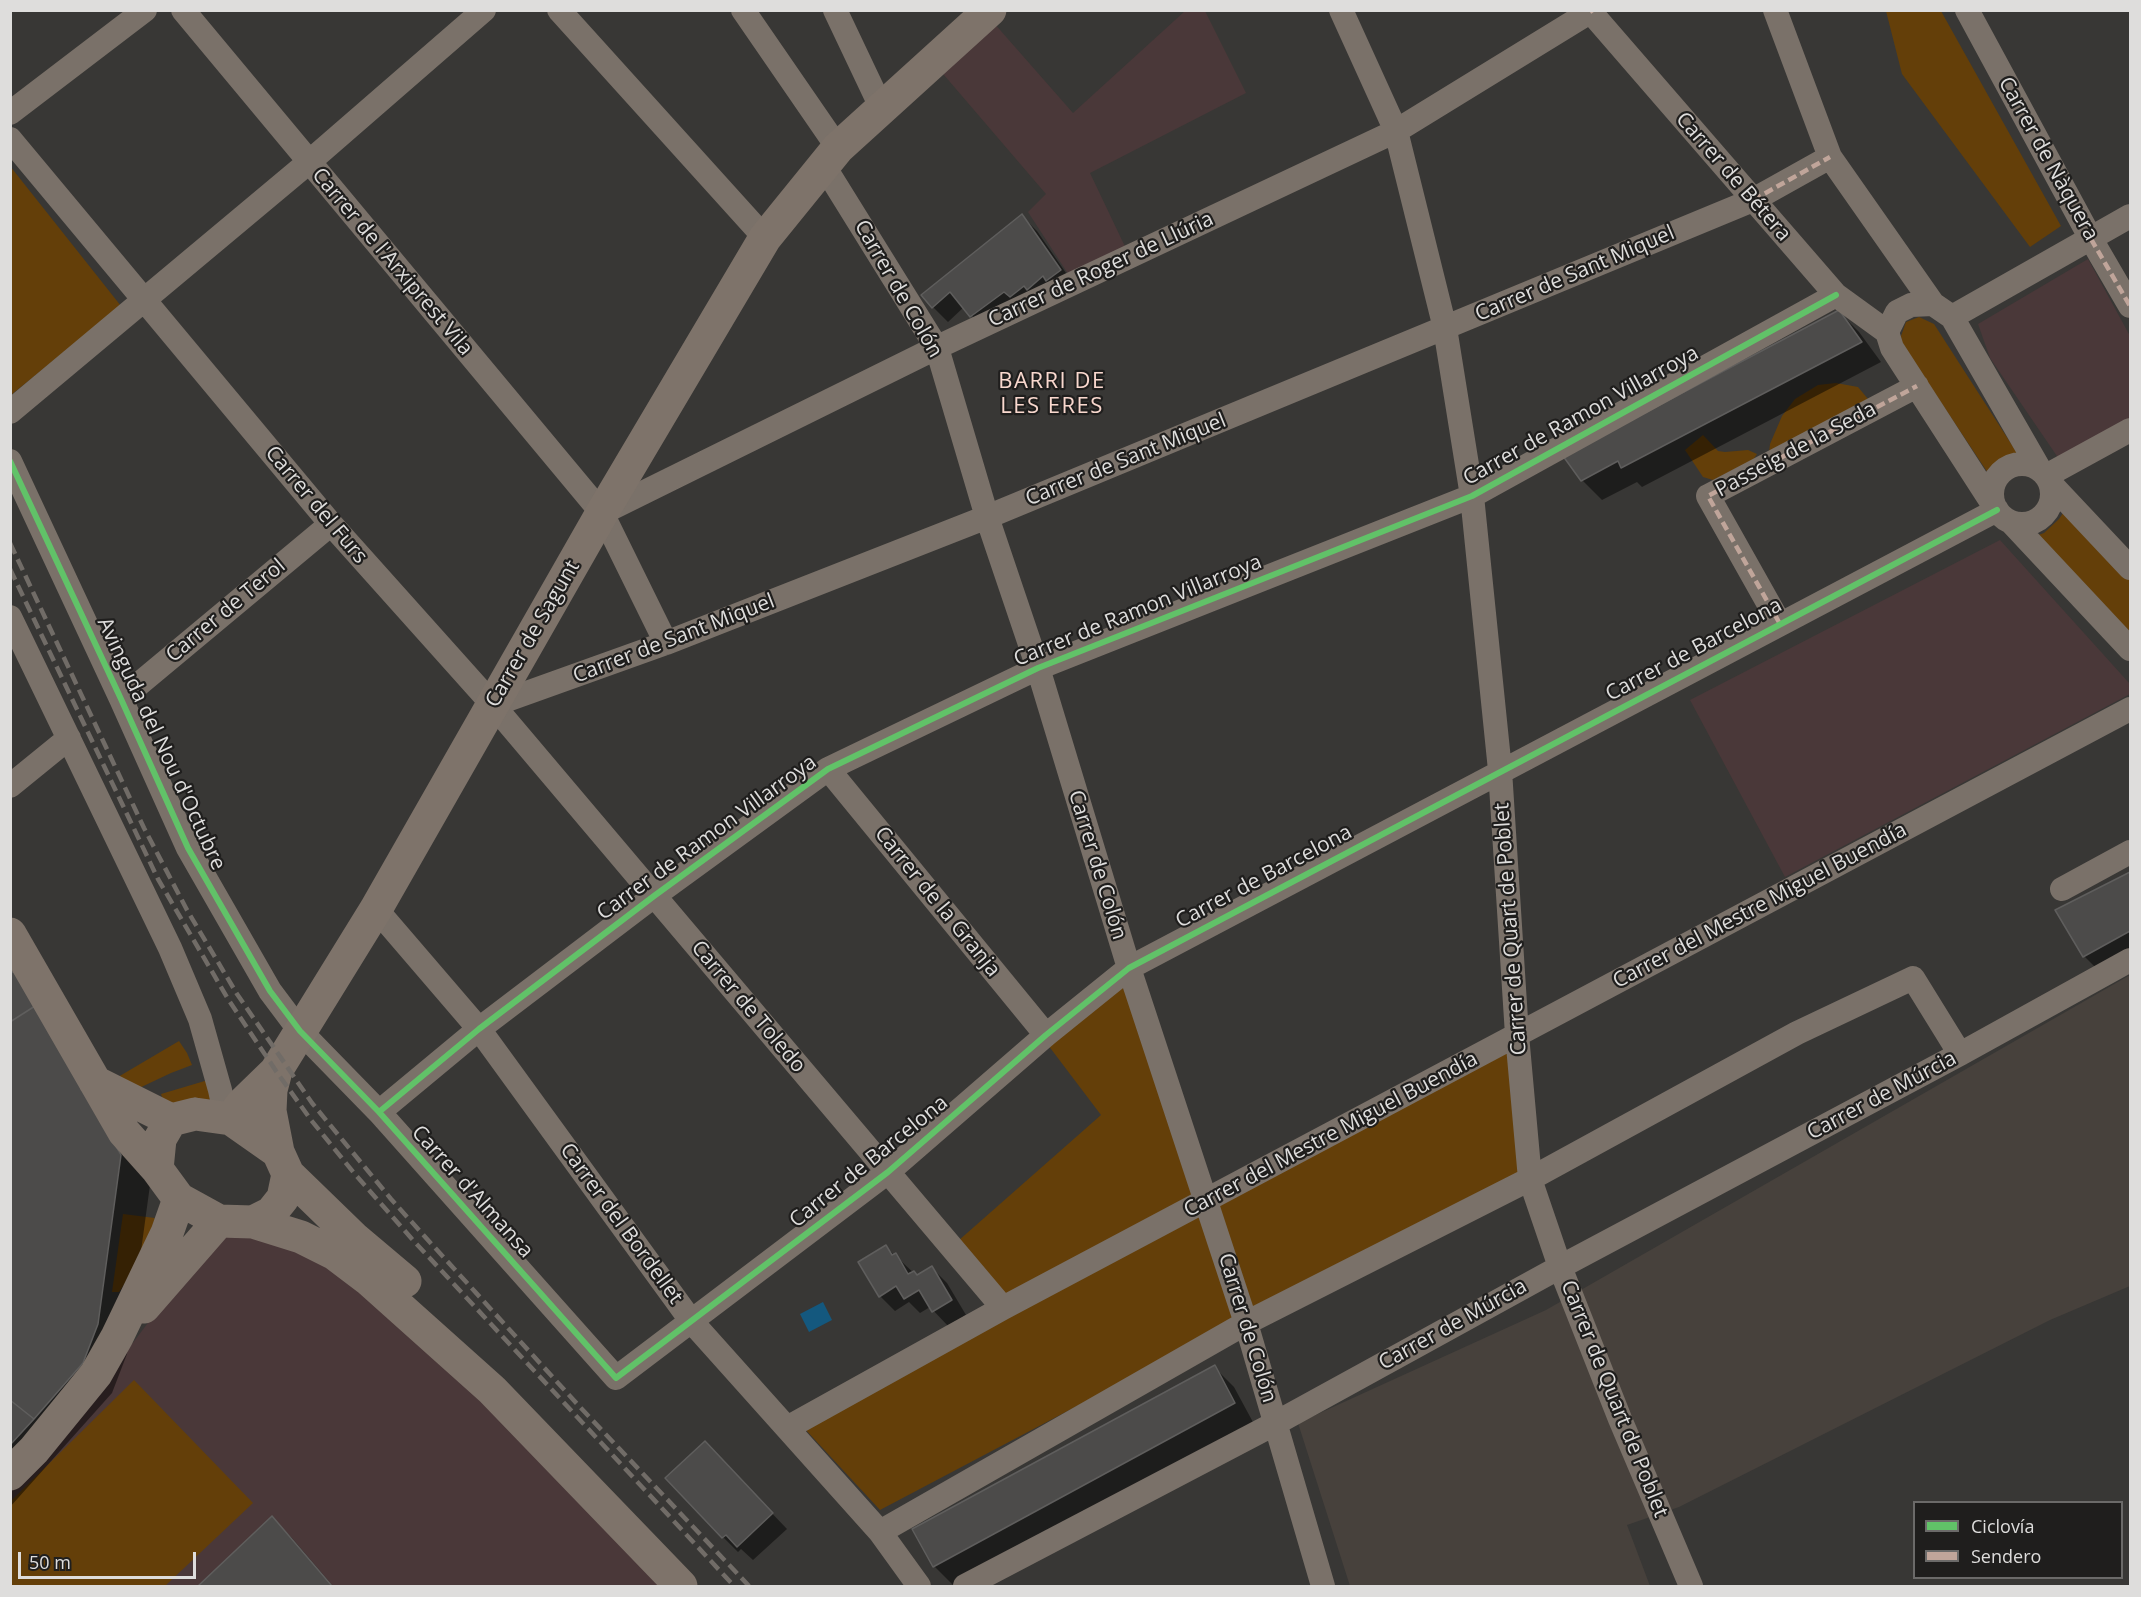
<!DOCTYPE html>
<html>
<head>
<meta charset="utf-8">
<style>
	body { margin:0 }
	#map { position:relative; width:2141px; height:1597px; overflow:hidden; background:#383735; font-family:"Open Sans",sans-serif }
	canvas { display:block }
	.frame { position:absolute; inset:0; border:12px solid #dedddc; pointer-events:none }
	.legend { position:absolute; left:1913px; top:1501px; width:210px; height:78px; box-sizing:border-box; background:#1f1e1d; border:2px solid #6b6a69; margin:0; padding:8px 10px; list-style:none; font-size:18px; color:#dedddc }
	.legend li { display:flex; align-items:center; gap:12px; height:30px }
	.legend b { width:30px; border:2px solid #6b6a69 }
	.scale { position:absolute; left:18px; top:1552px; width:178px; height:27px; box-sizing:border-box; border:3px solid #dedddc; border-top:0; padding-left:8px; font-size:18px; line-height:21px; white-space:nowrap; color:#dedddc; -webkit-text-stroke:4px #1f1e1d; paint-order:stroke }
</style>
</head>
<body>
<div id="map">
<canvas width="2141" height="1597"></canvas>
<div class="frame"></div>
<ul class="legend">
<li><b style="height:8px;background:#61c268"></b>Ciclovía</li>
<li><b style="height:8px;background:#c0a59a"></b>Sendero</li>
</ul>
<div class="scale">50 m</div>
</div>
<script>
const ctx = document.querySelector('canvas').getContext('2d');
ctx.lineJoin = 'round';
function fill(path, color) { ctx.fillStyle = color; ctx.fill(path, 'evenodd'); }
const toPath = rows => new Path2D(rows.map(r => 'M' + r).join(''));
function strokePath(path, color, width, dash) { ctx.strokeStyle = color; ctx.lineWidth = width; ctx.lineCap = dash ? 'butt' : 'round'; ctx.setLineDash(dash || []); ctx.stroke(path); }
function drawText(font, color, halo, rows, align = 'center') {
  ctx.font = font + ' "Open Sans",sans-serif'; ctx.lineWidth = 4.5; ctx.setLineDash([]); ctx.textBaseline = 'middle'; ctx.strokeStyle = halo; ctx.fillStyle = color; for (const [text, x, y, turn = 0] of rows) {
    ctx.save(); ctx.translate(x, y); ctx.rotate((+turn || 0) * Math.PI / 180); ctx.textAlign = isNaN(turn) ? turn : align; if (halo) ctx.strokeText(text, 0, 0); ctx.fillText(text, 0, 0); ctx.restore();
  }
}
fill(toPath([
	[2130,975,2130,1286,2050,1320,1679,1507,1627,1525,1650,1586,1350,1586,1298,1423,1546,1310]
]), '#47413c');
fill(toPath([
	[1185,11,1205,11,1246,93,1090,173,1130,257,1074,283,1028,212,1046,194,932,61,986,14,1073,113],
	[2088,259,2130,336,2130,423,2061,462,1990,358,1978,324],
	[2000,540,2130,684,2130,694,1785,877,1690,700],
	[220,1228,302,1248,395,1312,668,1586,11,1586,11,1488,56,1444]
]), '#4a3839');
fill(toPath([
	[1886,11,1941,11,2061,226,2030,247,1902,74],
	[10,166,121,306,11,395,10,395],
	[1919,317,1934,324,2019,456,1997,466,1990,476,1902,344,1901,336,1906,322],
	[1836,383,1858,387,1868,399,1769,453,1770,444,1782,416,1795,399,1818,385],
	[1703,435,1718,451,1725,452,1748,450,1757,454,1753,460,1713,480,1703,477,1685,450],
	[2065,510,2130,580,2130,640,2033,537,2044,533,2059,519],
	[1127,980,1203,1199,1007,1301,958,1241,1101,1115,1048,1045],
	[179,1041,187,1053,192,1065,171,1073,135,1090,118,1077],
	[1513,1045,1524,1173,1249,1314,1215,1205],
	[208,1080,214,1095,206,1103,164,1103,161,1094],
	[1204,1210,1240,1320,880,1510,804,1428],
	[123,1214,155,1218,143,1256,119,1292,112,1292],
	[134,1380,253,1503,165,1586,11,1586,11,1501]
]), '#643f09');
fill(toPath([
	[823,1302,832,1320,809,1332,800,1314]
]), '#14587e');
fill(toPath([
	[1022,216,1037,231,1075,286,986,331,964,307,948,322,933,307],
	[1839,312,1859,332,1881,362,1642,487,1637,482,1602,500,1582,480],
	[2130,873,2130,962,2104,976,2084,956,2057,911],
	[10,975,150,1185,127,1354,112,1393,10,1507],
	[886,1247,917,1276,932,1268,947,1283,966,1315,948,1326,930,1307,920,1313,909,1302,895,1311,880,1296],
	[1214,1367,1234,1387,1254,1424,954,1586,934,1566],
	[719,1458,787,1529,753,1560,741,1549,738,1552,723,1537],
	[272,1518,292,1538,333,1586,200,1586]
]), '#0007');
const building = toPath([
	[1022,214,1061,270,1046,281,1043,276,1027,290,1024,286,1010,297,1004,292,970,317,950,292,932,308,921,295,1022,214],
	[1839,310,1862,342,1621,468,1618,461,1581,481,1563,456,1839,310],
	[2130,872,2130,931,2083,957,2055,910,2130,872],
	[15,971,35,1006,10,1022,10,973,15,971],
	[35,1006,121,1155,98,1324,83,1363,34,1419,10,1400,10,1022,35,1006],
	[886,1245,892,1255,896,1253,908,1274,914,1271,917,1275,932,1266,952,1300,932,1312,919,1290,904,1299,896,1286,879,1297,858,1262,886,1245],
	[1215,1365,1235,1403,933,1567,912,1529,1215,1365],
	[10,1400,34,1419,10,1445,10,1400],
	[705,1441,773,1513,737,1547,726,1535,722,1538,665,1478,705,1441],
	[272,1516,332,1586,198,1586,272,1516]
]);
fill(building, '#4c4b4a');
strokePath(building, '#5f5e5d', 1.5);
strokePath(toPath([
	[183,10,602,513,666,643],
	[559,10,765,238],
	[743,10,838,148],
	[835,10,881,107],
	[1341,10,1396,131,1445,328,1472,496,1500,770,1517,1035,1530,1179,1560,1267,1620,1419,1691,1586],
	[1589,10,1836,295,1887,332],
	[1775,10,1830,157,1933,304],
	[1967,10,2091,239,2130,306],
	[10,113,145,10],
	[10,139,331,524,493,705,1003,1308],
	[824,166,937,348,987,517,1038,668,1129,968,1246,1323,1323,1586],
	[1952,317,2130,216],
	[10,412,309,162,484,10],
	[10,461,121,699,188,848,270,991,300,1031,379,1112,616,1378,888,1172,1046,1035,1129,968,1997,510],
	'1992 494a30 30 0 1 1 60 0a30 30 0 1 1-60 0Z',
	[2046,476,2130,430],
	[2050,483,2130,568],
	[1994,506,1892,348,1887,332,1897,312,1911,305,1933,304,1952,317,2040,470],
	[602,513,944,344,1396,131,1593,10],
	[2011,522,2130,649],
	[10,617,170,948,200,1019,220,1090,226,1118],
	[1780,624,1708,496,1917,386],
	[121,699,331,524],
	[493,705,666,643,987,517,1753,200,1830,157],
	[828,769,1046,1035],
	[10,786,69,738],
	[2062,889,2130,852],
	[376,909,479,1029,692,1322,880,1532,919,1586],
	[379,1112,479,1029,654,896,828,769,1038,668,1472,496,1836,295],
	[787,1428,1003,1308,2130,709],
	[880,1532,1246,1323,1530,1179,1797,1033,1913,978,1960,1054],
	[965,1586,1276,1423,1560,1267,1960,1054,2130,960]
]), '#7a7169', 24);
strokePath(toPath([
	[10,934,124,1132,157,1169],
	[276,1071,271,1090,270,1111,278,1152],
	[95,1082,171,1120],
	[195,1114,231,1119,278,1152,288,1174,283,1198,271,1213,253,1222,219,1221,179,1199,157,1169,160,1139,171,1120,195,1114],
	[231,1119,242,1104,276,1071,376,909,602,513,765,238,838,148,990,10],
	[288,1174,354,1238,405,1281],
	[253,1222,301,1237,335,1254,368,1279,492,1390,681,1586],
	[144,1307,219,1221],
	[10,1474,34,1450,96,1374,117,1337,167,1233,179,1199]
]), '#7e736a', 33);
strokePath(toPath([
	[10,543,144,828,187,910,237,994,312,1103,391,1199,427,1239,579,1406,749,1586],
	[10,569,158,879,228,999,276,1071,311,1120,354,1173,412,1239,734,1586]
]), '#716c67', 4.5, [12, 6]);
strokePath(toPath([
	[1590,12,1593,10],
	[1753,200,1830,157],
	[2091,239,2130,306],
	[1780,624,1708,496,1917,386]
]), '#c0a59a', 4.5, [9, 4.5]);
strokePath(toPath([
	[10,461,121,699,188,848,270,991,300,1031,379,1112,616,1378,888,1172,1046,1035,1129,968,1997,510],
	[379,1112,479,1029,654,896,828,769,1038,668,1472,496,1836,295]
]), '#61c268', 6);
drawText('21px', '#dedddc', '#1f1e1d', [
	["Carrer de Nàquera",2048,159,61],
	["Carrer de Bétera",1733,177,49],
	["Carrer de l'Arxiprest Vila",392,262,50],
	["Carrer de Roger de Llúria",1101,270,-25],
	["Carrer de Sant Miquel",1575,274,-23],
	["Carrer de Colón",898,289,60],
	["Carrer de Ramon Villarroya",1581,416,-29],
	["Passeig de la Seda",1796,450,-28],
	["Carrer de Sant Miquel",1126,460,-22],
	["Carrer del Furs",316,505,50],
	["Carrer de Terol",226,611,-40],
	["Carrer de Ramon Villarroya",1138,611,-22],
	["Carrer de Sagunt",533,634,-60],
	["Carrer de Sant Miquel",674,639,-21],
	["Carrer de Barcelona",1694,650,-28],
	["Avinguda del Nou d'Octubre",161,744,65],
	["Carrer de Ramon Villarroya",707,838,-36],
	["Carrer de Colón",1097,865,73],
	["Carrer de Barcelona",1264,877,-28],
	["Carrer de la Granja",937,902,51],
	["Carrer del Mestre Miguel Buendía",1760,906,-28],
	["Carrer de Quart de Poblet",1511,929,-94],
	["Carrer de Toledo",748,1007,50],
	["Carrer de Múrcia",1882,1096,-28],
	["Carrer del Mestre Miguel Buendía",1331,1135,-28],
	["Carrer de Barcelona",869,1162,-39],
	["Carrer d'Almansa",472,1192,48],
	["Carrer del Bordellet",621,1224,54],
	["Carrer de Múrcia",1453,1325,-29],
	["Carrer de Colón",1247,1328,73],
	["Carrer de Quart de Poblet",1614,1399,68]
]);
ctx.letterSpacing = '1.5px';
drawText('22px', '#f9d8ce', '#1f1e1d', [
	["BARRI DE",1052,382],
	["LES ERES",1052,407]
]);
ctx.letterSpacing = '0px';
</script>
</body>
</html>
